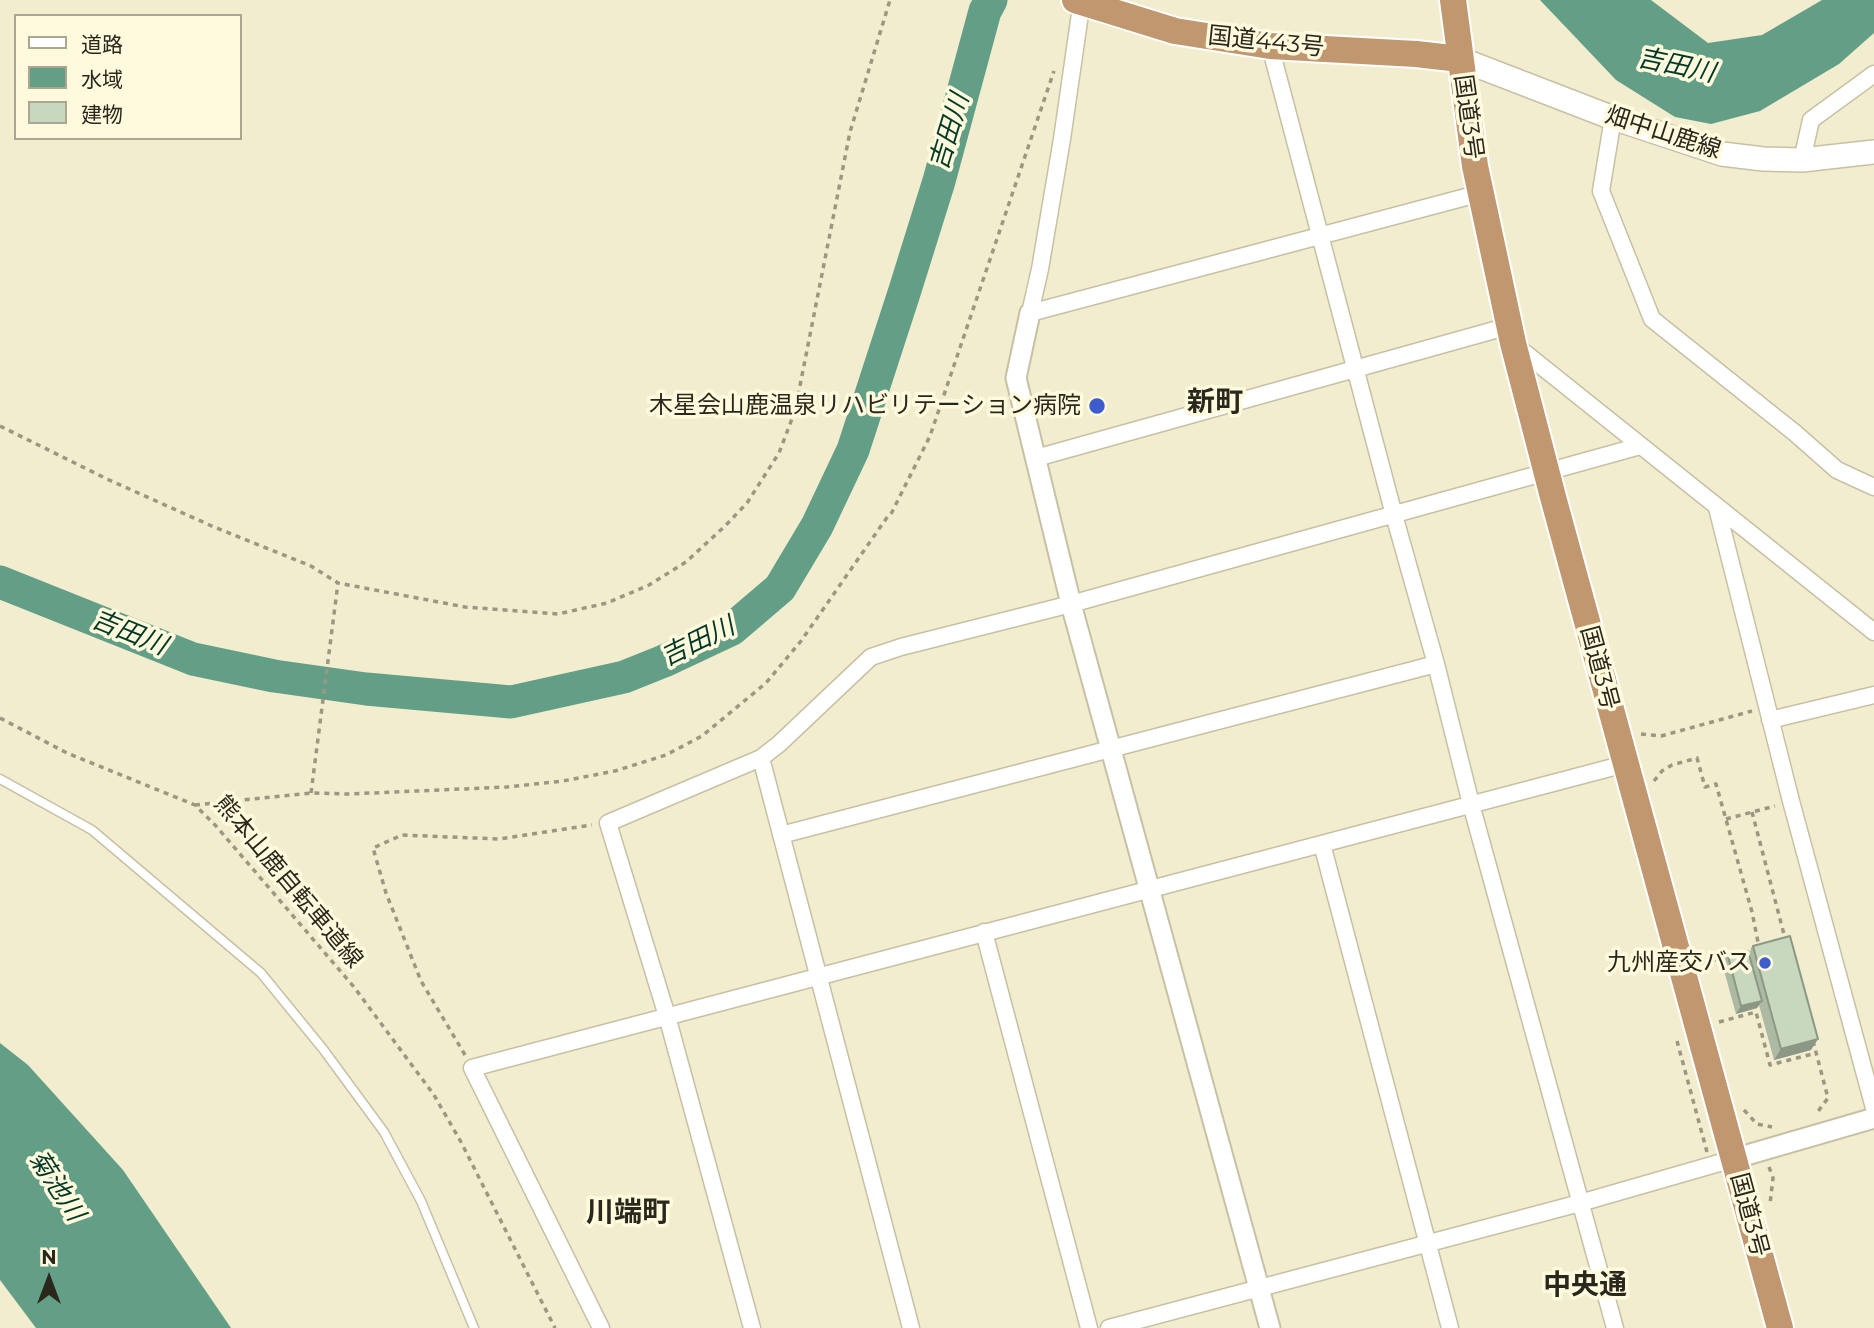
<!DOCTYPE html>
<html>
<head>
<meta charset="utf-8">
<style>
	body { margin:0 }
	#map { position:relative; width:1874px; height:1328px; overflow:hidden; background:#f2edcf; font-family:Montserrat,"Noto Sans JP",sans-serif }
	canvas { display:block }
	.legend { position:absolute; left:14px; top:14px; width:228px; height:126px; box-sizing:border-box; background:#fffadd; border:2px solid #aaa690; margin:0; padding:9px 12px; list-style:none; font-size:21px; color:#2a281d }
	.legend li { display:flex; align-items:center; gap:14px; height:35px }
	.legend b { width:35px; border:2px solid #aaa690 }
	.north { position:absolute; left:14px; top:1244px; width:70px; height:70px; -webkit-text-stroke:5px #fffadd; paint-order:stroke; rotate:0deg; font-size:19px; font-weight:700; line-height:28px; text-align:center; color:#2a281d }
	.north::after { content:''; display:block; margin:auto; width:24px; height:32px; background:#2a281d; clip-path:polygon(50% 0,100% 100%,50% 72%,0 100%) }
</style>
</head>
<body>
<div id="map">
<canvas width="1874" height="1328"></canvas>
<ul class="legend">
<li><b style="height:9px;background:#fff"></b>道路</li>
<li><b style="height:19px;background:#639e86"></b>水域</li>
<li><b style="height:19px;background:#c8d8be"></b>建物</li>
</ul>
<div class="north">N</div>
</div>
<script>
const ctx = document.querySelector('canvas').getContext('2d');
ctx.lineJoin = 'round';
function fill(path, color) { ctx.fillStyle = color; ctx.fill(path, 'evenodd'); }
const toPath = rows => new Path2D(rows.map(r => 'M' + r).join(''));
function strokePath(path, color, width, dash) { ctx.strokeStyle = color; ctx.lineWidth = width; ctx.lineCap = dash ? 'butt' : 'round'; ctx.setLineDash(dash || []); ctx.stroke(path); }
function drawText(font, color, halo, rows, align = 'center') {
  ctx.font = font + ' Montserrat,"Noto Sans JP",sans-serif'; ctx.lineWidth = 7; ctx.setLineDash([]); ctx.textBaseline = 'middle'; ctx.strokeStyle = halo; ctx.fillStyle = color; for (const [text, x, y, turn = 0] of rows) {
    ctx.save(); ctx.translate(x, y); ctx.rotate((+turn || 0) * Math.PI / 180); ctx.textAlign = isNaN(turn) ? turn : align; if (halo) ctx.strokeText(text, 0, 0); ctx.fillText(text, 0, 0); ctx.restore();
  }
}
fill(toPath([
	[1540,0,1651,0,1708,43,1762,35,1822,0,1874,0,1874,33,1839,64,1760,111,1711,124,1675,117,1616,80],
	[0,1043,28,1065,123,1170,231,1328,36,1328,0,1280]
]), '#639e86');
strokePath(toPath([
	[0,582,193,659,274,676,366,689,511,702,624,677,664,661,732,629,780,588,817,526,853,450,905,290,939,181,985,11,991,0]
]), '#639e86', 33);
const service = toPath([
	[0,779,92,830,261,973,323,1049,384,1132,421,1201,474,1328]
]);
const minor = toPath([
	[1082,0,1062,139,1040,269,1030,313,1481,193],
	[1270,46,1394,515,1436,664,1471,804,1615,1328],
	[1613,118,1601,191,1652,319,1795,433,1837,470,1874,487],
	[1802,160,1811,120,1874,74],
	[1515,345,1874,632],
	[1036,458,1509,326],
	[1717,508,1791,801,1874,1108],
	[1770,720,1874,695],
	[761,758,911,1328],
	[781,835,1436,664],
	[1322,844,1450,1328],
	[984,932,1089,1328],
	[601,1328,472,1068,1625,764],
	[752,1328,667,1016,608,823,761,758,779,744,871,657,901,647,1071,604,1640,446],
	[1109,1328,1580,1203,1733,1159]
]);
const tertiary = toPath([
	[1030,313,1016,378,1071,604,1270,1328],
	[1733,1159,1874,1118]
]);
const secondary = toPath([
	[1460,59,1613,118,1722,154,1763,159,1802,160,1874,152]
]);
const trunk = toPath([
	[1075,0,1175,31,1270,46,1416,54,1460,59],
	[1453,0,1475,166,1513,343,1553,497,1780,1328]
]);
strokePath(service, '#c6c1a4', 11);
strokePath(minor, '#c6c1a4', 19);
strokePath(tertiary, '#c6c1a4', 23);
strokePath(secondary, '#c6c1a4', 26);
strokePath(trunk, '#fff', 30);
strokePath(toPath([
	[0,426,107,479,214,527,311,566,338,583,465,607,558,614,607,603,649,585,686,562,725,526,747,503,779,453,795,411,850,132,890,0],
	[0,718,67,753,195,805,216,826,354,987,434,1095,461,1142,555,1328],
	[1641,734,1661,736,1752,711],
	[1654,781,1662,771,1672,765,1697,758,1705,787,1716,784,1752,912,1759,947],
	[311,793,338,583],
	[195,805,311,793,349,794,507,787,563,781,615,771,666,755,702,736,766,683,801,641,888,516,891,514,930,436,1054,71],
	[1752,812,1786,942],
	[1726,819,1775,806],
	[1703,963,1753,949],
	[1719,1022,1756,1012,1770,1065,1816,1053],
	[1677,1041,1707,1152],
	[1813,1041,1828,1098,1816,1114],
	[465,1055,421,981,386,893,373,848,402,835,499,839,592,825],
	[1744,1110,1757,1124,1772,1127],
	[1769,1167,1773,1178,1770,1204]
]), '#9b9781', 3.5, [5, 5]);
strokePath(service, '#fff', 8);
strokePath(minor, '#fff', 16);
strokePath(tertiary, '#fff', 19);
strokePath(secondary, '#fff', 23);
strokePath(trunk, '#c0976e', 26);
fill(toPath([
	[1753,946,1811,1050,1774,1060,1759,1005,1757,1008,1736,1014,1722,963,1728,956,1749,953]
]), '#acbaa3');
fill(toPath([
	[1762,1001,1757,1008,1736,1014,1741,1006],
	[1818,1039,1811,1050,1774,1060,1781,1049]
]), '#8c9785');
const building = toPath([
	[1790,936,1818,1039,1781,1049,1753,946,1790,936],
	[1748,951,1762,1001,1741,1006,1728,956,1748,951]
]);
fill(building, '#c8d8be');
strokePath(building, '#8c9785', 2);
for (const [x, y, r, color] of [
	[1097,406,9,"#3d5cce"],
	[1765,963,7,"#3d5cce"]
]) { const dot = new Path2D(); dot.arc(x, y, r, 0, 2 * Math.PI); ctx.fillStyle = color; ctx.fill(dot); strokePath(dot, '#fffadd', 2.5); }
drawText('24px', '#2a281d', '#fffadd', [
	["国道443号",1266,42,6],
	["国道3号",1468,117,82],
	["畑中山鹿線",1663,133,18],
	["国道3号",1599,668,75],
	["熊本山鹿自転車道線",288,882,50],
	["国道3号",1749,1215,75]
]);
drawText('24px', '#2a281d', '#fffadd', [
	["木星会山鹿温泉リハビリテーション病院",1081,406],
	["九州産交バス",1751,963]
], 'right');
drawText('italic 26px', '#043929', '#fffadd', [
	["吉田川",1676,66,12],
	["吉田川",950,132,-73],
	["吉田川",129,633,22],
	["吉田川",698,642,-26],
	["菊池川",56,1186,57]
]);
drawText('bold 28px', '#2a281d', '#fffadd', [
	["新町",1215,403],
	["川端町",628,1213],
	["中央通",1585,1286]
]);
</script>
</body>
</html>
